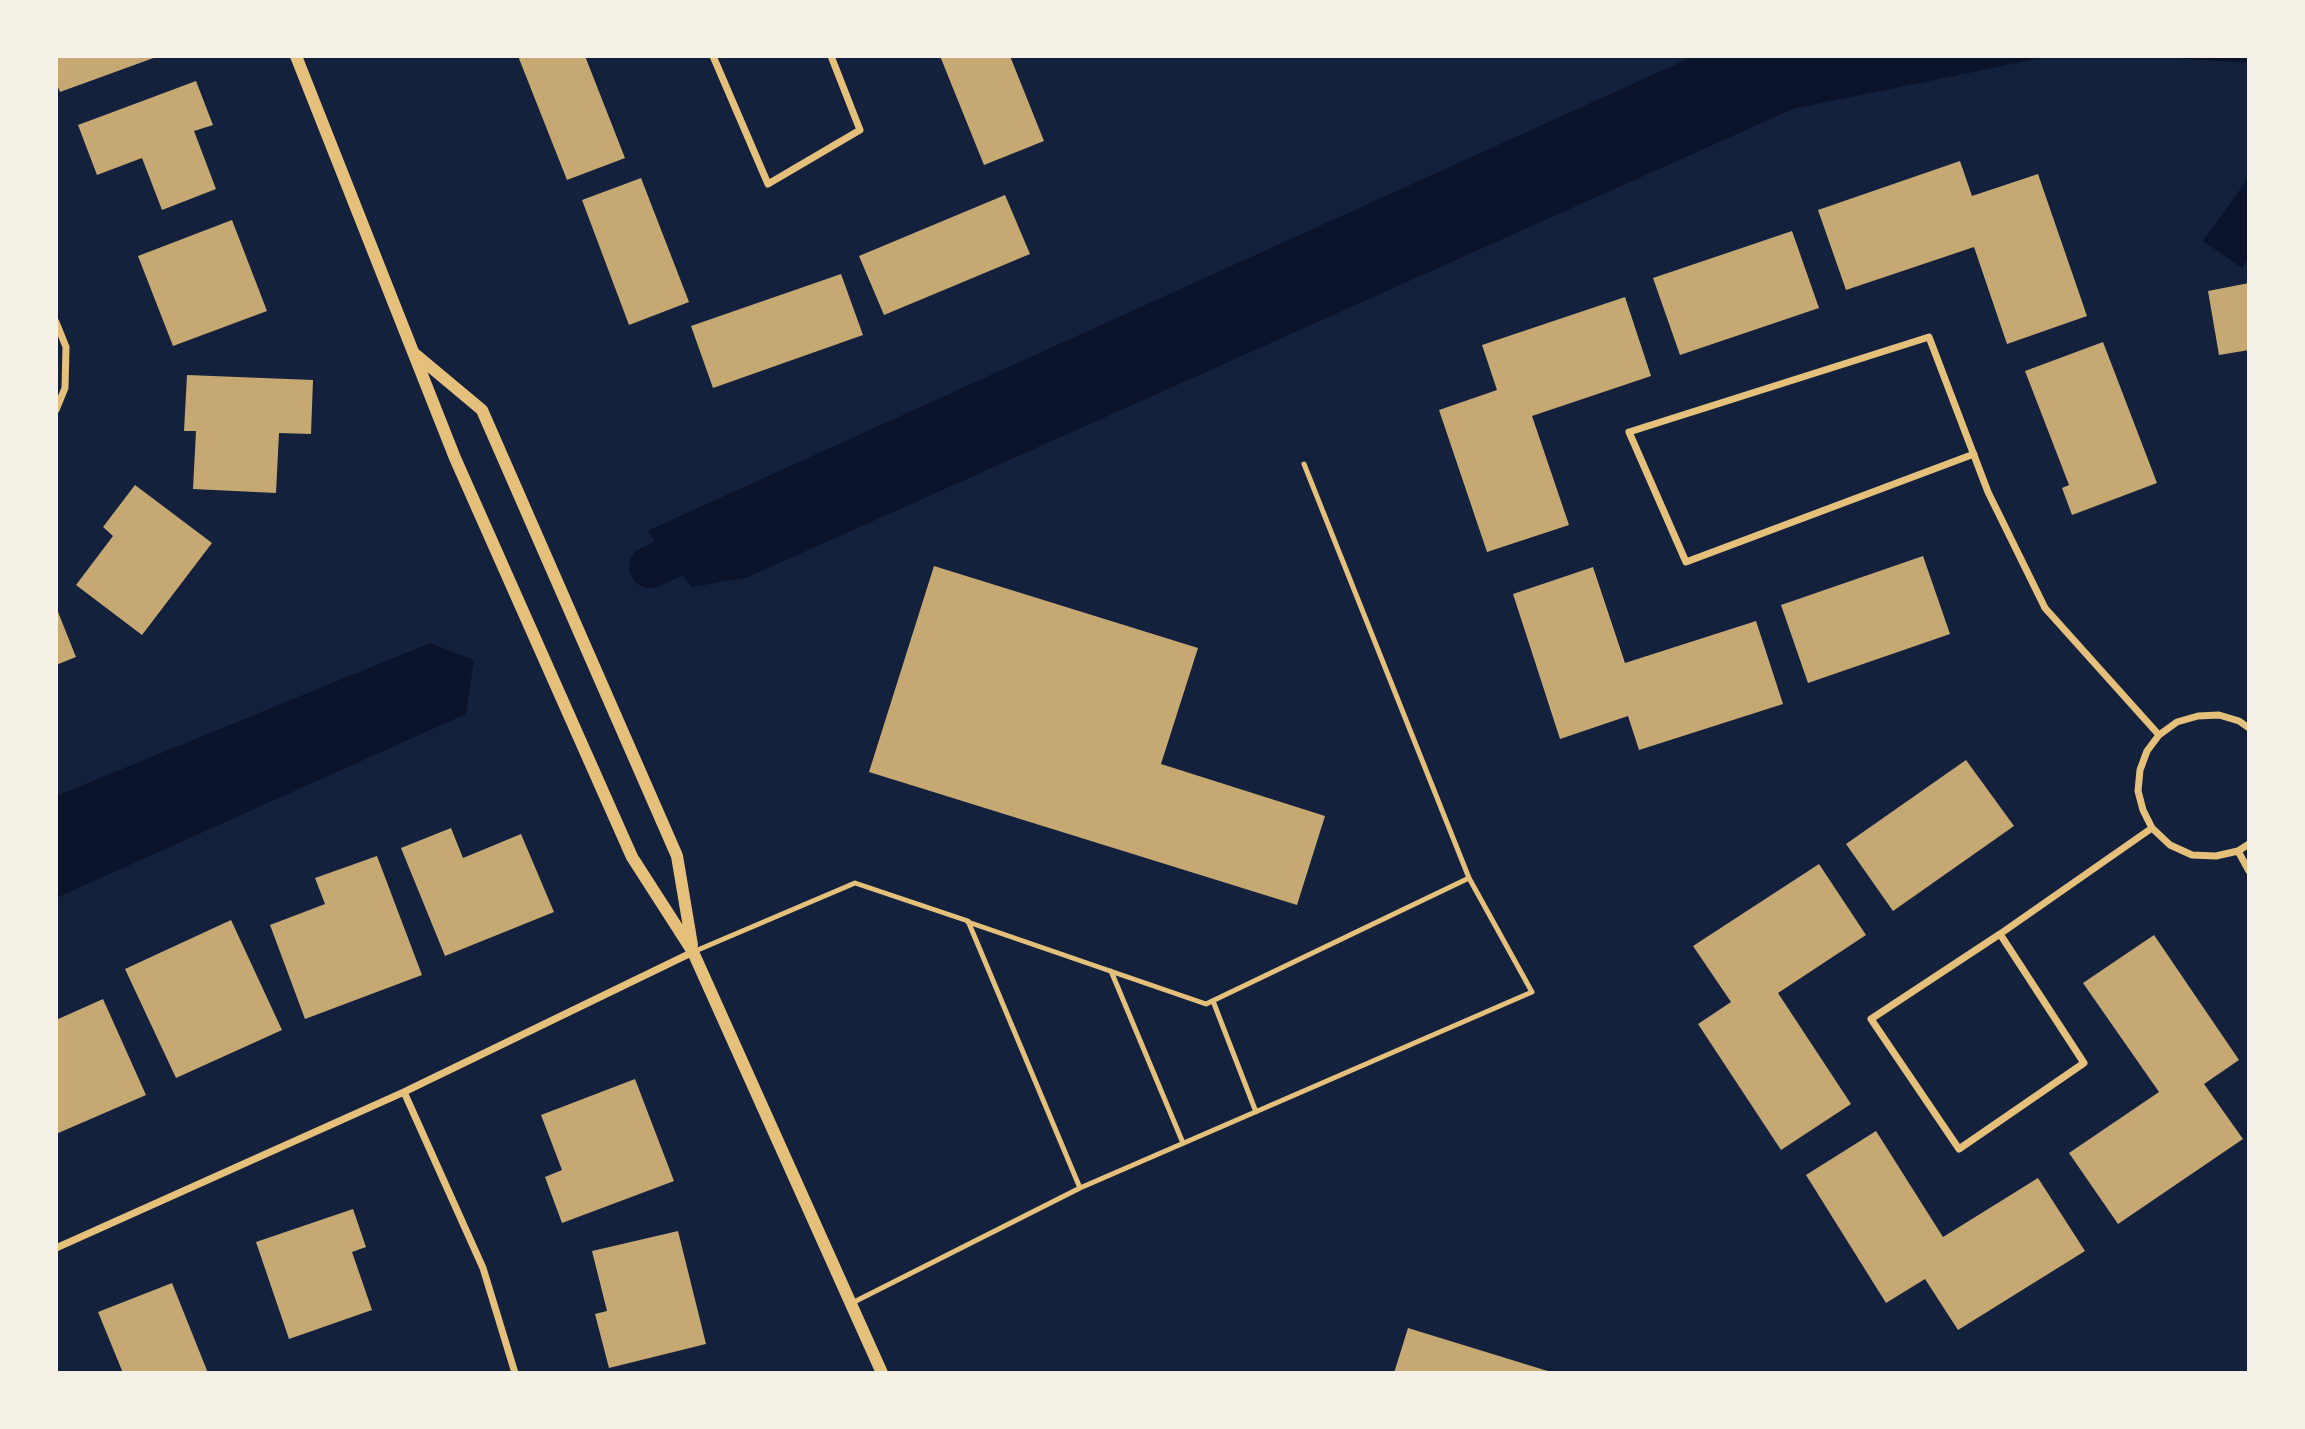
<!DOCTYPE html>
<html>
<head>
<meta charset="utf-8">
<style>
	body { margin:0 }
	#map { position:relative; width:2305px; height:1429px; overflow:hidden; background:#14213d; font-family:Lato,sans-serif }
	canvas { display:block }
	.frame { position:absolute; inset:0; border:58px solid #f6f1e7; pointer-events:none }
</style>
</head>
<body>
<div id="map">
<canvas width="2305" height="1429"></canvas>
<div class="frame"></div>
</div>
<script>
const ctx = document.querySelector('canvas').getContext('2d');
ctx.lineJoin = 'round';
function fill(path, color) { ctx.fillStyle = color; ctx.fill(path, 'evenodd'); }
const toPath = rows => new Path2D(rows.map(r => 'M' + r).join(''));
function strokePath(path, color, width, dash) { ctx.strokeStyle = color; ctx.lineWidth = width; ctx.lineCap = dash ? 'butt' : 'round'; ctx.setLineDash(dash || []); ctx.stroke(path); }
fill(toPath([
	[1694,56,2051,56,1793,109,746,578,692,587,647,531],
	[2144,56,2249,56,2249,63],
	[2249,177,2249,258,2242,268,2203,241],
	[430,643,474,660,466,714,56,898,56,796]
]), '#0b132b');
strokePath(toPath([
	[650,567,719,536]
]), '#0b132b', 42);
fill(toPath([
	[56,56,159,56,60,92,56,82],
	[518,56,585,56,625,158,567,180],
	[940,56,1010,56,1044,141,984,165],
	[196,81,213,125,194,131,216,189,162,210,142,158,97,175,78,125],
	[1960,161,1972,196,2038,174,2087,316,2007,344,1974,247,1846,290,1818,210],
	[641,178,689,302,629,325,582,200],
	[1005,195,1030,254,884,315,859,256],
	[232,220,267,311,173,346,138,256],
	[1792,231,1819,308,1680,355,1653,278],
	[841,274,863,335,713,388,691,326],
	[2249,283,2249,350,2219,355,2208,291],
	[1625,297,1651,376,1532,416,1569,525,1487,552,1439,410,1497,390,1482,345],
	[2103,342,2157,483,2072,515,2062,488,2069,485,2025,371],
	[187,375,313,380,311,434,279,433,276,493,193,489,196,431,184,431],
	[135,485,212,543,142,635,76,585,113,536,103,527],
	[1923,556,1950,634,1808,683,1781,605],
	[934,566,1198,648,1161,764,1325,816,1297,905,869,772],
	[1593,567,1625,663,1756,621,1783,704,1639,750,1628,716,1560,739,1513,594],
	[56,607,76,657,56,665],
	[1966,760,2014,826,1893,911,1846,844],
	[451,828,463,858,521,834,554,912,445,956,401,848],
	[377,856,422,975,305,1019,270,925,325,904,315,878],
	[1819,864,1866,935,1778,993,1851,1104,1781,1150,1698,1024,1731,1002,1693,946],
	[231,920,282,1030,176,1078,125,969],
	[2154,935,2239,1060,2204,1084,2243,1139,2118,1224,2069,1153,2159,1092,2083,983],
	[103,999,146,1095,56,1134,56,1020],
	[635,1079,674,1181,562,1223,545,1177,562,1170,541,1115],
	[1876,1131,1943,1237,2038,1178,2085,1251,1958,1330,1925,1279,1886,1303,1806,1175],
	[353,1209,366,1247,352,1252,372,1310,289,1339,256,1242],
	[678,1231,706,1344,609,1368,595,1314,607,1311,592,1251],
	[172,1283,208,1373,123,1373,98,1312],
	[1408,1328,1551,1372,1551,1373,1394,1373]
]), '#c6a872');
strokePath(toPath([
	[968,922,1206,1004,1469,878],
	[693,952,855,883,968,921,1080,1188,852,1303],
	[1111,971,1183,1143],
	[1213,1001,1256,1112],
	[1080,1188,1532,992,1469,878,1304,464]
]), '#e5c07b', 5);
strokePath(toPath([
	[713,56,768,184,860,130,831,56],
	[56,322,66,347,65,388,56,410],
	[1974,454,1686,562,1629,432,1929,337,1988,492,2045,608,2159,735],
	[2249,728,2239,721,2219,715,2198,716,2177,722,2159,735,2147,751,2140,770,2138,791,2143,810,2152,828,2170,845,2192,855,2216,856,2238,851,2249,844],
	[2238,851,2249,871],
	[2000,934,1871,1019,1959,1149,2084,1063,2000,934,2152,828],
	[404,1092,483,1268,515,1373],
	[56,1248,404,1092,693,952]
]), '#e5c07b', 7);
strokePath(toPath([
	[296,56,455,458,632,857,693,952,882,1373],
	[415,354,482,410,677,856,692,945]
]), '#e5c07b', 12);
</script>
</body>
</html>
